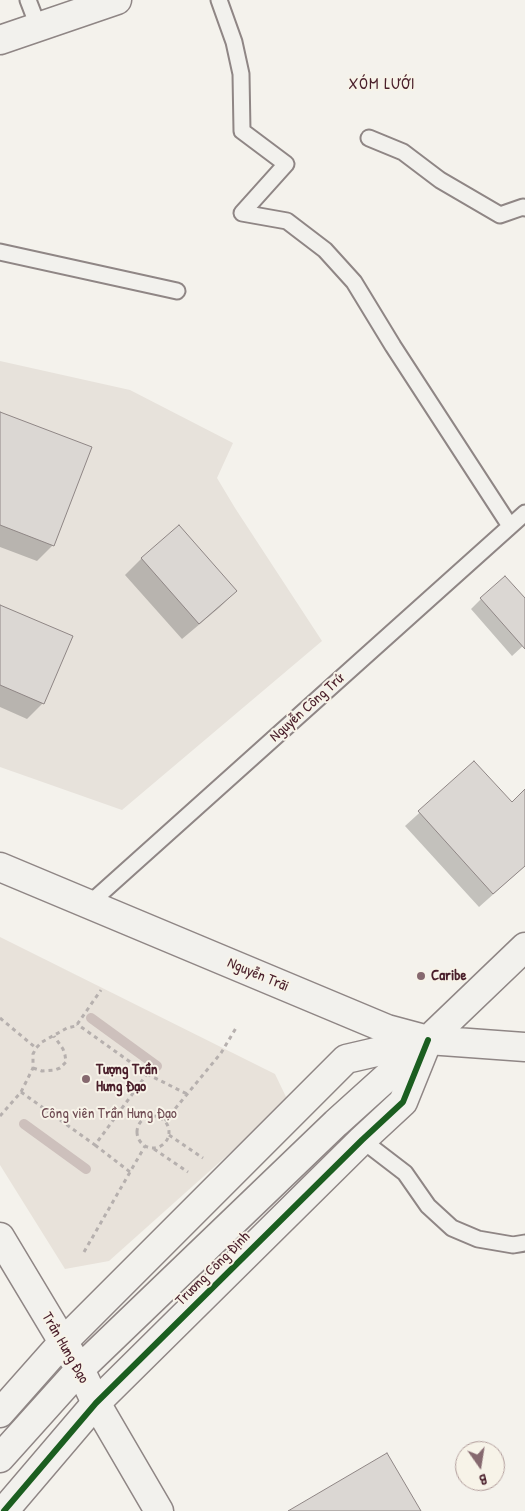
<!DOCTYPE html>
<html>
<head>
<meta charset="utf-8">
<style>
	body { margin:0 }
	#map { position:relative; width:525px; height:1511px; overflow:hidden; background:#f4f2ec; font-family:"Patrick Hand",sans-serif }
	canvas { display:block }
	.north { position:absolute; left:455px; top:1441px; width:50px; height:50px; box-sizing:border-box; background:#f7f3e8; border:1px solid #b29e9c; border-radius:50%; rotate:167deg; font-size:14px; font-weight:700; line-height:20px; text-align:center; color:#4a1f2b }
	.north::after { content:''; display:block; margin:auto; width:18px; height:22px; background:#86696f; clip-path:polygon(50% 0,100% 100%,50% 72%,0 100%) }
</style>
</head>
<body>
<div id="map">
<canvas width="525" height="1511"></canvas>
<div class="north">B</div>
</div>
<script>
const ctx = document.querySelector('canvas').getContext('2d');
ctx.lineJoin = 'round';
function fill(path, color) { ctx.fillStyle = color; ctx.fill(path, 'evenodd'); }
const toPath = rows => new Path2D(rows.map(r => 'M' + r).join(''));
function strokePath(path, color, width, dash) { ctx.strokeStyle = color; ctx.lineWidth = width; ctx.lineCap = dash ? 'butt' : 'round'; ctx.setLineDash(dash || []); ctx.stroke(path); }
function drawText(font, color, halo, rows, align = 'center') {
  ctx.font = font + ' "Patrick Hand",sans-serif'; ctx.lineWidth = 4; ctx.setLineDash([]); ctx.textBaseline = 'middle'; ctx.strokeStyle = halo; ctx.fillStyle = color; for (const [text, x, y, turn = 0] of rows) {
    ctx.save(); ctx.translate(x, y); ctx.rotate((+turn || 0) * Math.PI / 180); ctx.textAlign = isNaN(turn) ? turn : align; if (halo) ctx.strokeText(text, 0, 0); ctx.fillText(text, 0, 0); ctx.restore();
  }
}
fill(toPath([
	[0,361,130,390,233,443,217,478,235,508,322,641,122,810,0,767]
]), '#e7e2db');
fill(toPath([
	[0,937,275,1074,288,1101,109,1261,65,1269,0,1165]
]), '#e8e2da');
fill(toPath([
	[0,413,53,545,37,561,0,547],
	[179,527,236,591,220,607,182,639,125,575,141,559],
	[481,599,525,600,525,644,512,656,471,609],
	[0,606,43,703,27,719,0,707],
	[474,763,512,804,525,790,525,866,479,907,405,826]
]), '#0003');
strokePath(toPath([
	[91,1018,157,1066],
	[24,1124,86,1169]
]), '#cdc0bc', 10);
const building = toPath([
	[0,412,92,447,54,546,0,525,0,412],
	[179,525,237,591,199,624,141,558,179,525],
	[505,576,525,598,525,649,480,598,505,576],
	[0,605,73,636,44,704,0,685,0,605],
	[474,761,512,802,525,789,525,866,493,894,418,811,474,761],
	[387,1453,421,1511,288,1511,387,1453]
]);
fill(building, '#dbd7d3');
strokePath(building, '#8f8685', 1);
const lane = toPath([
	[28,0,38,26],
	[219,0,234,42,241,74,242,131,286,164,242,213,287,221,325,250,354,282,393,346,510,526],
	[369,138,403,152,440,180,500,215,523,207,525,208],
	[0,252,177,291],
	[89,904,525,513],
	[362,1140,405,1173,428,1206,452,1228,478,1239,513,1245,525,1243]
]);
const street = toPath([
	[0,1413,63,1342,346,1059,428,1040],
	[4,1511,96,1403,362,1140,403,1102,428,1040]
]);
const secondary = toPath([
	[0,40,117,0],
	[0,867,387,1029,428,1040,525,1047],
	[0,1237,63,1342,80,1369,96,1403,159,1511],
	[0,1458,80,1369,336,1123,428,1040,525,947]
]);
strokePath(lane, '#8f8685', 19);
strokePath(street, '#8f8685', 31);
strokePath(secondary, '#8f8685', 31);
strokePath(toPath([
	[0,1018,36,1048],
	[33,1068,42,1071,55,1070,60,1068,66,1062,65,1055,63,1049,54,1036],
	[147,1074,187,1094],
	[21,1092,95,1145,147,1074,77,1024],
	[0,1116,21,1092,33,1068,33,1054,36,1048,42,1042,67,1028,76,1026,101,990],
	'137 1132a16 16 0 1 1 32 0a16 16 0 1 1-32 0Z',
	[165,1121,221,1053,236,1028],
	[169,1135,203,1158],
	[95,1145,130,1172],
	[154,1149,188,1172],
	[84,1252,145,1146]
]), '#b6b0ae', 3, [4, 4]);
strokePath(lane, '#f2f1ed', 15);
strokePath(street, '#f2f1ed', 28);
strokePath(secondary, '#f2f1ed', 28);
strokePath(toPath([
	[4,1511,96,1403,362,1140,403,1102,428,1040]
]), '#1b5e20', 6);
for (const [x, y, r, color] of [
	[421,976,5,"#86696f"],
	[86,1079,5,"#86696f"]
]) { const dot = new Path2D(); dot.arc(x, y, r, 0, 2 * Math.PI); ctx.fillStyle = color; ctx.fill(dot); strokePath(dot, '#f7f3e8', 2); }
drawText('15px', '#4a1f2b', '#f7f3e8', [
	["Nguyễn Công Trứ",307,708,-42],
	["Nguyễn Trãi",258,975,23],
	["Trương Công Định",213,1269,-45],
	["Trần Hưng Đạo",65,1348,60]
]);
drawText('bold 15px', '#4a1f2b', '#f7f3e8', [
	["Caribe",431,976],
	["Tượng Trần",96,1070],
	["Hưng Đạo",96,1087]
], 'left');
drawText('15px', '#6f4c53', '#f7f3e8', [
	["Công viên Trần Hưng Đạo",109,1114]
]);
ctx.letterSpacing = '1px';
drawText('16px', '#4a1f2b', '#f7f3e8', [
	["XÓM LƯỚI",382,85]
]);
ctx.letterSpacing = '0px';
</script>
</body>
</html>
